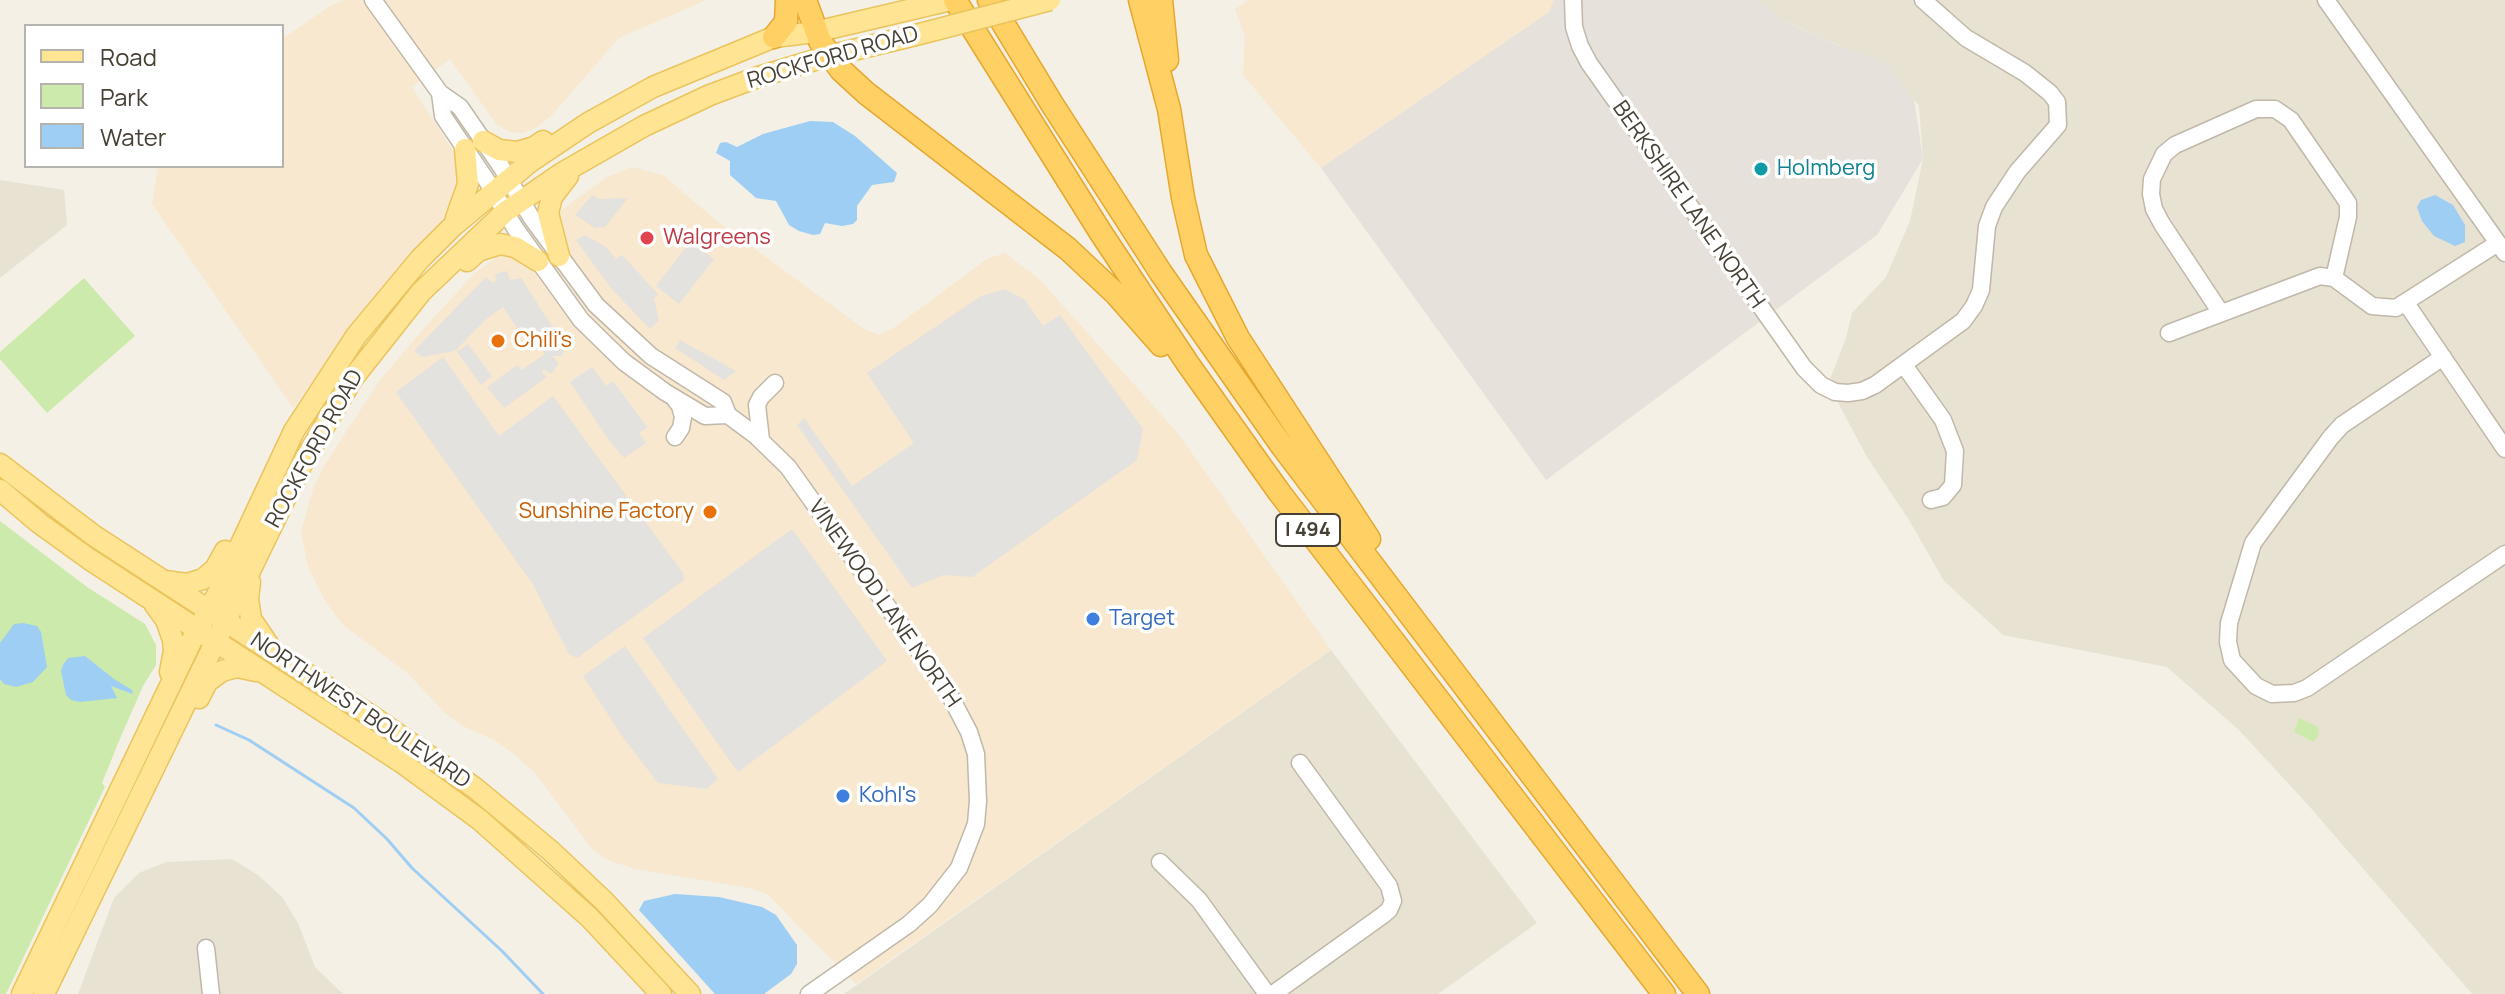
<!DOCTYPE html>
<html>
<head>
<meta charset="utf-8">
<style>
	body { margin:0 }
	#map { position:relative; width:2505px; height:994px; overflow:hidden; background:#f4f0e6; font-family:Manrope,sans-serif }
	canvas { display:block }
	.legend { position:absolute; left:24px; top:24px; width:260px; height:144px; box-sizing:border-box; background:#fff; border:2px solid #b5b3ae; margin:0; padding:10px 14px; list-style:none; font-size:24px; color:#474035 }
	.legend li { display:flex; align-items:center; gap:16px; height:40px }
	.legend b { width:40px; border:2px solid #b5b3ae }
</style>
</head>
<body>
<div id="map">
<canvas width="2505" height="994"></canvas>
<ul class="legend">
<li><b style="height:10px;background:#ffe493"></b>Road</li>
<li><b style="height:22px;background:#cceaac"></b>Park</li>
<li><b style="height:22px;background:#9ecef4"></b>Water</li>
</ul>
</div>
<script>
const ctx = document.querySelector('canvas').getContext('2d');
ctx.lineJoin = 'round';
function fill(path, color) { ctx.fillStyle = color; ctx.fill(path, 'evenodd'); }
const toPath = rows => new Path2D(rows.map(r => 'M' + r).join(''));
function strokePath(path, color, width, dash) { ctx.strokeStyle = color; ctx.lineWidth = width; ctx.lineCap = dash ? 'butt' : 'round'; ctx.setLineDash(dash || []); ctx.stroke(path); }
function drawText(font, color, halo, rows, align = 'center') {
  ctx.font = font + ' Manrope,sans-serif'; ctx.lineWidth = 7; ctx.setLineDash([]); ctx.textBaseline = 'middle'; ctx.strokeStyle = halo; ctx.fillStyle = color; for (const [text, x, y, turn = 0] of rows) {
    ctx.save(); ctx.translate(x, y); ctx.rotate((+turn || 0) * Math.PI / 180); ctx.textAlign = isNaN(turn) ? turn : align; if (halo) ctx.strokeText(text, 0, 0); ctx.fillText(text, 0, 0); ctx.restore();
  }
}
fill(toPath([
	[1755,0,2505,0,2505,994,2472,994,2308,805,2239,730,2167,667,2003,635,1944,581,1909,520,1867,457,1828,384,1846,338,1852,313,1886,277,1910,221,1923,159,1919,106,1885,62,1845,48,1769,14],
	[0,180,64,190,67,225,0,278],
	[1331,650,1537,923,1438,994,844,994],
	[232,859,258,875,282,897,298,923,315,967,343,994,78,994,114,898,139,873,166,862]
]), '#e8e2d3');
fill(toPath([
	[343,0,707,0,619,38,551,116,537,127,524,133,509,132,497,125,450,59,412,87,459,160,465,181,456,211,341,343,293,408,152,204,158,166,282,166,282,39,330,6],
	[1249,0,1559,0,1549,12,1321,168,1243,75,1245,36,1235,9],
	[632,167,663,175,718,222,864,329,879,335,895,327,987,259,1005,253,1039,279,1177,432,1331,650,856,984,767,894,750,888,635,869,608,860,592,849,535,773,510,751,494,740,463,726,446,714,407,673,343,625,325,601,308,567,301,531,314,486,325,464,381,379,425,327,475,273,607,177]
]), '#f7e8cf');
fill(toPath([
	[1554,0,1759,0,1782,20,1840,46,1885,62,1914,99,1923,159,1877,235,1546,480,1321,168,1549,12]
]), '#e6e1db');
fill(toPath([
	[84,278,135,336,47,413,0,359,0,352],
	[0,521,87,587,145,624,156,645,156,665,143,686,119,741,102,783,105,787,6,994,0,994],
	[2299,718,2318,727,2319,735,2313,742,2294,732]
]), '#cceaac');
fill(toPath([
	[592,195,599,199,628,198,605,227,595,228,575,215],
	[585,235,606,247,616,259,622,255,658,294,654,299,659,320,650,329,611,288,576,240],
	[690,242,714,259,679,304,656,286],
	[507,271,510,280,521,278,562,342,556,347,564,349,562,356,552,356,559,363,551,374,543,369,542,372,547,377,504,408,487,387,517,365,522,370,545,354,537,341,529,346,503,307,485,320,455,351,422,357,414,351,486,277,492,283,496,281,495,274],
	[1005,289,1025,300,1043,326,1060,315,1143,429,1137,460,972,577,943,575,912,588,797,425,804,418,852,486,914,443,867,373,981,296],
	[680,340,736,371,724,380,675,348],
	[468,344,492,376,481,385,457,352],
	[443,357,499,436,553,396,683,573,684,580,577,658,569,654,532,583,396,392],
	[592,367,606,386,613,381,647,427,639,433,646,443,624,458,610,442,570,382],
	[792,529,887,661,738,772,643,638],
	[625,646,718,779,706,789,658,783,622,736,583,676]
]), '#e4e2de');
fill(toPath([
	[810,121,833,122,855,136,897,173,894,182,872,185,857,206,857,220,853,224,842,226,825,223,820,234,813,235,799,231,789,225,776,201,756,198,730,175,730,161,716,153,720,143,726,142,737,147,763,134],
	[2435,195,2453,205,2465,225,2465,242,2455,246,2434,236,2422,221,2417,207,2421,200],
	[23,623,37,626,41,632,47,667,33,682,16,687,4,684,0,679,0,643,14,624],
	[85,656,114,679,132,690,133,694,111,686,117,698,80,702,71,700,66,695,61,671,63,665,68,658],
	[675,894,719,897,762,907,776,915,797,945,797,964,791,974,764,994,715,994,639,910,644,901]
]), '#9ecef4');
strokePath(toPath([
	[216,725,249,740,354,808,387,839,412,868,502,951,543,994]
]), '#9ecef4', 3);
const minor = toPath([
	[373,0,440,93,460,107,502,168,531,217,596,305,651,356,723,402,728,415,755,435,788,467,947,690,969,732,976,754,978,801,976,824,959,868,930,905,909,924,809,994],
	[1573,0,1574,27,1580,46,1589,63,1804,368,1821,385,1835,392,1848,393,1862,391,1875,385,1963,321,1974,306,1981,290,1987,226,1994,207,2017,172,2058,125,2057,102,2050,93,2025,73,1966,38,1923,0],
	[2326,0,2505,253],
	[440,93,443,116,487,181,515,228,581,320,624,362,665,392,705,416,728,415],
	[2406,303,2505,449],
	[2221,313,2162,224,2154,209,2151,194,2152,179,2164,154,2175,145,2256,109,2275,109,2291,120,2348,203,2348,217,2334,278],
	[2169,333,2320,276,2334,278,2372,306,2396,308,2498,243],
	[2443,357,2342,425,2331,437,2253,543,2229,623,2228,642,2232,660,2256,686,2272,694,2294,693,2307,688,2505,554],
	[1904,365,1943,420,1955,451,1953,485,1943,497,1931,500],
	[674,398,680,406,683,417,681,428,675,437],
	[761,440,757,405,761,397,775,383],
	[1160,862,1199,900,1267,994],
	[206,948,211,994],
	[1273,994,1383,915,1389,910,1393,901,1389,886,1300,763]
]);
const major = toPath([
	[483,141,499,150,517,152,534,147,543,141],
	[456,218,468,184,465,149],
	[559,256,548,213,552,197,568,176],
	[467,261,478,251,500,244,515,247,538,261],
	[0,464,93,535,373,717,475,788,551,851,604,901,690,994],
	[0,490,39,523,89,559,401,762,480,820,590,918,661,994],
	[165,581,187,584,203,579,215,569,225,551],
	[250,582,248,599,251,619,268,644],
	[155,605,166,620,173,640,174,651,170,672],
	[199,698,207,682,222,671,237,667,256,671],
	[22,994,192,640,217,595,294,431,356,336,420,259,452,227,530,162,588,123,653,87,774,37,815,32,951,0],
	[44,994,301,466,353,378,421,292,505,212,562,173,644,126,710,95,758,77,828,56,912,36]
]);
const highway = toPath([
	[805,0,820,41,841,70,866,93,1068,249,1116,294,1161,345],
	[955,0,1101,233,1188,364,1279,492,1664,994],
	[989,0,1052,104,1161,273,1282,446,1698,994],
	[1140,0,1169,109,1183,198,1196,255,1238,338,1369,539],
	[1161,0,1167,60],
	[774,37,786,22,787,0]
]);
strokePath(minor, '#c0b8a8', 19);
strokePath(major, '#eac45d', 23);
strokePath(highway, '#e6a82e', 25);
strokePath(minor, '#fff', 16);
strokePath(major, '#ffe493', 20);
strokePath(highway, '#ffd165', 22);
const majorBridge = toPath([
	[912,36,1050,0]
]);
strokePath(majorBridge, '#eac45d', 23, []);
strokePath(majorBridge, '#ffe493', 20);
for (const [x, y, r, color] of [
	[1761,169,8,"#0f9aa8"],
	[647,238,8,"#e0444e"],
	[498,341,8,"#e8710a"],
	[710,512,8,"#e8710a"],
	[1093,619,8,"#3f7fe0"],
	[843,796,8,"#3f7fe0"]
]) { const dot = new Path2D(); dot.arc(x, y, r, 0, 2 * Math.PI); ctx.fillStyle = color; ctx.fill(dot); strokePath(dot, '#fff', 3); }
for (const [x, y, w] of [
	[1308,530,64]
]) { const box = new Path2D(); box.roundRect(x - w / 2, y - 16, w, 32, 6); ctx.fillStyle = '#fff'; ctx.fill(box); strokePath(box, '#474035', 2); }
drawText('bold 20px', '#474035', null, [
	["I 494",1308,530]
]);
drawText('22px', '#474035', '#fff', [
	["ROCKFORD ROAD",833,58,-16],
	["BERKSHIRE LANE NORTH",1688,205,55],
	["ROCKFORD ROAD",315,449,-61],
	["VINEWOOD LANE NORTH",884,604,55],
	["NORTHWEST BOULEVARD",360,711,34]
]);
drawText('22px', '#0d838f', '#fff', [
	["Holmberg",1777,169]
], 'left');
drawText('22px', '#be3a42', '#fff', [
	["Walgreens",663,238]
], 'left');
drawText('22px', '#c56008', '#fff', [
	["Chili's",514,341],
	["Sunshine Factory",694,512,"right"]
], 'left');
drawText('22px', '#366cbe', '#fff', [
	["Target",1109,619],
	["Kohl's",859,796]
], 'left');
</script>
</body>
</html>
